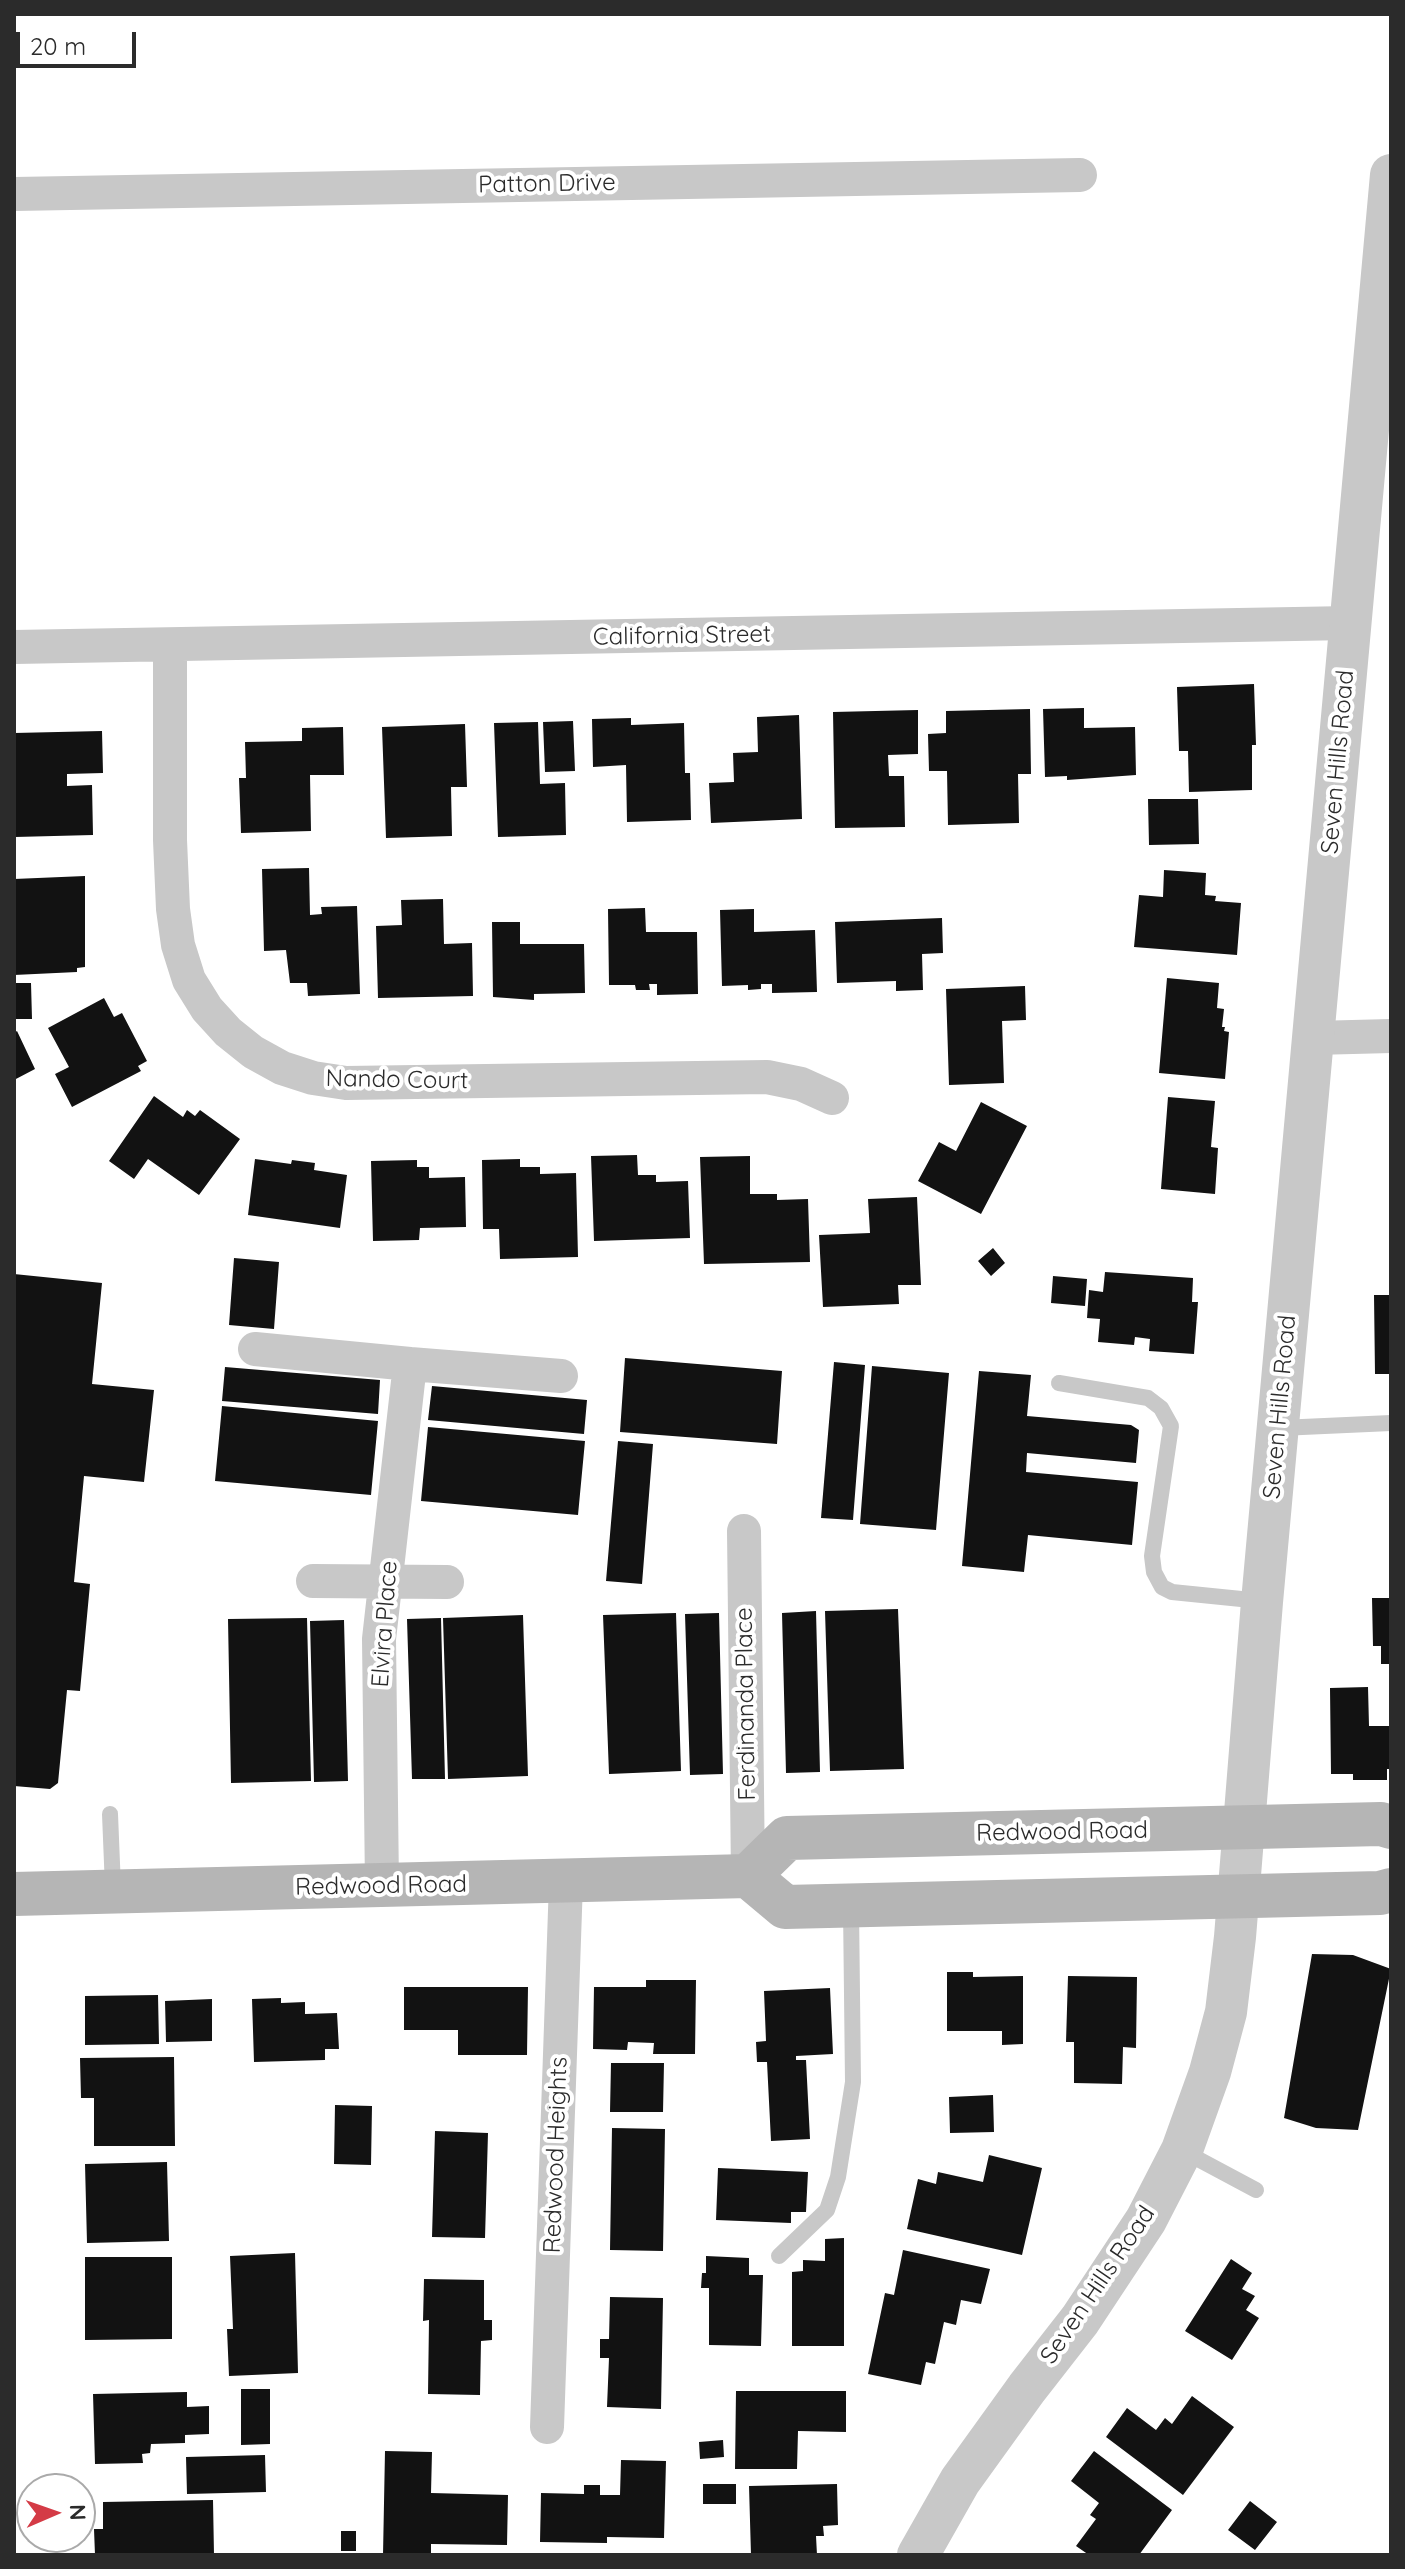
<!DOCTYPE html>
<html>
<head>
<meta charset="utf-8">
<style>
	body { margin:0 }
	#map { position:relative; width:1405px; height:2569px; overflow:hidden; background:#fff; font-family:Quicksand,sans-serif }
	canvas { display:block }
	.frame { position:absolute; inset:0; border:16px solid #2b2b2b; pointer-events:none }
	.north { position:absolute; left:16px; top:2473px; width:80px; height:80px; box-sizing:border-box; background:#fff; border:2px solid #aaa; border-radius:50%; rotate:88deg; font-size:22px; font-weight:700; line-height:32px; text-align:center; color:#2b2b2b }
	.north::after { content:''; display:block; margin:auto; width:28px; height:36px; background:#d43b46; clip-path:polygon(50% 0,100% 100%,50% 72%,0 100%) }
	.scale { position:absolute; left:16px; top:32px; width:120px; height:36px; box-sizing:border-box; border:4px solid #2b2b2b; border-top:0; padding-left:10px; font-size:24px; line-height:28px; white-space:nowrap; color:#2b2b2b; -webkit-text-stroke:6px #fff; paint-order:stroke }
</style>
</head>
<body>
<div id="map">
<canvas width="1405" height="2569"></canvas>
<div class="frame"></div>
<div class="north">N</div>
<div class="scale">20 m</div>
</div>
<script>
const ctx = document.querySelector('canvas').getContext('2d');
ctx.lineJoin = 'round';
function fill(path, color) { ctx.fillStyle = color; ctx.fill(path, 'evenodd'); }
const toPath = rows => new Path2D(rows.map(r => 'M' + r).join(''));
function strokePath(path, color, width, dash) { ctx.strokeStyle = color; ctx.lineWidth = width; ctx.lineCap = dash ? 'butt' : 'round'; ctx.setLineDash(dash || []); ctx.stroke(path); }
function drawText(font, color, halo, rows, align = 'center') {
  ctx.font = font + ' Quicksand,sans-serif'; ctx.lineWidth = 8; ctx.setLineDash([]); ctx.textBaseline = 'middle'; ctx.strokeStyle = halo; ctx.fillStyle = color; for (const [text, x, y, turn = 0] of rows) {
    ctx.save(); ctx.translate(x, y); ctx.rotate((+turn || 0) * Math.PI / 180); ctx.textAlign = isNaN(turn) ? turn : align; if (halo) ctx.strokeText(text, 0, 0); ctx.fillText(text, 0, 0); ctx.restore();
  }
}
fill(toPath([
	[1254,684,1256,745,1252,745,1252,790,1189,792,1188,751,1179,751,1177,687],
	[1084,708,1084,728,1135,727,1136,775,1067,780,1067,776,1045,777,1043,709],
	[1030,709,1031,774,1018,774,1019,823,948,825,947,771,929,771,928,734,946,733,946,711],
	[918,710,918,754,888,755,889,776,904,776,905,827,835,828,833,712],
	[799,715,802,819,711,823,709,783,734,782,733,753,758,752,757,717],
	[631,718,631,725,684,723,685,773,690,773,691,820,627,822,626,765,593,767,592,719],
	[573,721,575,771,545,772,543,722],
	[538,722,540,784,565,783,566,835,498,837,494,723],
	[465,724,467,787,451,787,452,836,386,838,382,727],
	[343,727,344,775,310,775,311,831,241,833,239,778,246,778,245,742,302,741,302,728],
	[102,731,103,773,67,774,67,786,92,785,93,835,15,837,14,733],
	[1148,799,1198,799,1199,844,1149,845],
	[309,868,310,915,322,914,321,907,357,906,360,994,308,996,307,983,290,983,286,950,264,951,262,869],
	[1164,870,1206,873,1205,895,1216,896,1215,901,1241,903,1237,955,1134,947,1139,895,1163,897],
	[85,876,85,967,77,968,77,972,14,975,14,879],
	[443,899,444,944,472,943,473,996,378,998,376,926,402,925,401,900],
	[645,908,646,932,697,932,698,994,657,995,657,984,649,984,650,990,636,990,635,985,609,985,608,909],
	[754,909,754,932,815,930,817,992,772,993,772,984,761,984,761,989,748,990,748,985,722,986,720,910],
	[942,918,943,953,922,954,923,990,896,991,896,981,837,983,835,922],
	[492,922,520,922,520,944,584,944,585,993,534,994,534,1000,493,997],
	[1167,978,1219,983,1217,1008,1224,1009,1222,1027,1225,1027,1224,1031,1229,1032,1225,1079,1159,1073],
	[14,983,31,983,32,1019,14,1019],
	[1025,986,1026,1020,1002,1021,1004,1083,949,1085,946,989],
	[104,998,114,1017,122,1013,147,1061,138,1066,141,1071,72,1107,55,1074,69,1067,48,1028],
	[17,1031,35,1069,14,1080,14,1033],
	[154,1096,183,1117,187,1110,195,1116,200,1110,240,1139,199,1195,148,1159,134,1179,109,1161],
	[1168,1097,1215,1101,1211,1147,1218,1148,1215,1194,1161,1189],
	[981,1102,1027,1126,981,1214,918,1181,939,1142,956,1151],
	[637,1155,638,1175,656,1175,656,1182,688,1181,690,1238,594,1241,591,1156],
	[750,1156,750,1194,777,1194,777,1200,808,1199,810,1262,704,1264,700,1157],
	[255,1159,291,1164,292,1160,315,1163,314,1170,347,1175,340,1228,248,1215],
	[520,1159,520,1167,540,1167,540,1174,576,1173,578,1257,500,1259,499,1229,483,1229,482,1160],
	[417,1160,417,1167,429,1167,429,1178,465,1177,466,1227,420,1228,419,1240,373,1241,371,1161],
	[917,1197,921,1285,898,1285,899,1304,823,1307,819,1235,870,1233,868,1199],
	[993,1248,1005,1263,991,1276,978,1261],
	[234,1258,279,1262,274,1329,229,1325],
	[1105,1272,1193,1278,1192,1302,1198,1302,1194,1354,1149,1351,1150,1339,1135,1337,1134,1345,1098,1342,1100,1319,1087,1318,1089,1290,1103,1292],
	[14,1274,102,1283,92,1384,154,1390,144,1482,84,1476,74,1582,90,1584,80,1691,67,1690,58,1783,50,1789,14,1786],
	[1053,1276,1087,1279,1085,1306,1051,1303],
	[1374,1295,1391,1295,1391,1374,1375,1374],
	[625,1358,782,1371,777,1444,620,1432],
	[834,1362,865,1365,853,1520,821,1518],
	[872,1366,949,1373,936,1530,860,1524],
	[225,1367,380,1380,378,1414,222,1401],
	[979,1371,1031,1375,1027,1416,1131,1425,1139,1430,1136,1463,1027,1453,1026,1472,1138,1482,1132,1545,1028,1535,1024,1572,962,1566],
	[432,1386,587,1400,584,1434,428,1420],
	[222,1406,378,1421,371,1495,215,1481],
	[428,1427,585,1441,578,1515,421,1501],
	[618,1441,653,1444,642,1584,606,1581],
	[1372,1598,1391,1598,1391,1664,1381,1664,1381,1646,1373,1646],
	[898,1609,904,1769,830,1771,825,1611],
	[816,1611,820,1772,786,1773,782,1613],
	[676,1613,681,1771,609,1774,603,1615],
	[719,1613,723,1774,690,1775,685,1614],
	[523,1615,528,1776,448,1779,443,1618],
	[307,1618,311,1781,231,1783,228,1619],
	[441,1618,445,1779,412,1779,407,1619],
	[344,1620,348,1781,314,1782,310,1621],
	[1368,1687,1369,1726,1391,1726,1391,1769,1387,1769,1387,1780,1353,1780,1353,1774,1331,1774,1330,1688],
	[1312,1954,1353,1955,1391,1969,1358,2130,1316,2128,1284,2118],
	[947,1972,973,1972,973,1977,1023,1976,1023,2044,1002,2045,1002,2031,947,2031],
	[1068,1976,1137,1977,1136,2048,1123,2047,1122,2084,1074,2083,1074,2042,1066,2042],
	[646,1980,696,1980,695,2054,653,2054,654,2043,628,2042,627,2050,593,2049,594,1987,646,1987],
	[404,1987,528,1987,527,2055,458,2055,458,2030,404,2030],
	[830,1988,833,2054,796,2056,796,2060,806,2060,810,2139,771,2141,767,2062,757,2062,756,2042,766,2041,764,1991],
	[158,1995,159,2044,85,2045,85,1996],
	[281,1998,281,2003,305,2002,305,2014,337,2013,339,2049,325,2049,325,2060,254,2062,252,1999],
	[212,1999,212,2041,166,2042,165,2001],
	[174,2057,175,2146,94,2146,94,2098,81,2098,80,2058],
	[611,2063,664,2063,663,2112,610,2112],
	[993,2095,994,2132,950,2133,949,2097],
	[335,2105,372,2106,371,2165,334,2164],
	[612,2128,665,2129,663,2251,610,2250],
	[435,2131,488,2133,485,2238,432,2237],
	[989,2155,1042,2168,1022,2255,907,2229,918,2179,936,2184,938,2172,983,2182],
	[167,2162,169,2241,87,2243,85,2164],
	[718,2168,808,2172,806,2212,791,2212,791,2223,716,2220],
	[844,2238,844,2346,792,2346,792,2272,803,2271,803,2260,825,2261,825,2239],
	[903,2250,990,2269,981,2304,961,2300,956,2325,944,2322,935,2364,926,2362,921,2385,868,2374,885,2293,894,2295],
	[295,2253,298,2373,229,2376,227,2329,233,2329,230,2256],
	[706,2256,749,2258,749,2275,763,2275,761,2346,709,2345,709,2288,701,2288,702,2273,706,2273],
	[85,2257,172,2257,172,2339,85,2340],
	[1231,2259,1252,2273,1242,2289,1255,2296,1246,2310,1259,2318,1232,2360,1185,2331],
	[424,2279,484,2280,484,2320,492,2320,492,2340,481,2341,480,2395,428,2394,429,2320,423,2321],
	[610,2297,663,2298,661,2409,607,2407,609,2358,600,2358,600,2339,609,2339],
	[241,2389,270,2389,270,2444,241,2445],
	[736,2391,846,2391,846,2432,798,2431,797,2469,735,2469],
	[187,2392,187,2407,209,2406,209,2434,185,2435,185,2443,151,2444,150,2453,142,2454,143,2463,95,2464,93,2394],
	[1192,2396,1234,2427,1183,2495,1106,2437,1127,2408,1156,2430,1165,2418,1172,2424],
	[723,2440,724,2457,700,2459,699,2442],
	[385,2451,432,2452,431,2493,508,2495,507,2545,431,2544,431,2555,383,2555],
	[1094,2451,1172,2510,1139,2555,1089,2555,1076,2546,1096,2519,1090,2515,1099,2503,1071,2481],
	[265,2455,266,2492,187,2494,186,2457],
	[621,2460,666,2461,664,2538,607,2537,607,2543,540,2542,541,2493,584,2494,584,2485,600,2485,600,2495,620,2495],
	[703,2484,736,2484,736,2504,703,2504],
	[837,2484,838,2525,823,2526,824,2536,816,2536,817,2555,751,2555,749,2486],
	[213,2500,214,2555,95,2555,94,2529,103,2529,103,2502],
	[1250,2501,1277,2522,1255,2550,1228,2530],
	[341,2531,356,2531,356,2551,341,2551]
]), '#121212');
strokePath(toPath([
	[1059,1383,1148,1398,1161,1408,1171,1426,1152,1556,1154,1572,1162,1587,1172,1592,1261,1601],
	[1280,1428,1391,1423],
	[110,1814,113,1888],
	[1183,2151,1256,2190],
	[779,2256,827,2210,838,2177,853,2082,851,1907]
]), '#c8c8c8', 16);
strokePath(toPath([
	[14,194,1080,175],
	[170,645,170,840,173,909,178,945,189,980,207,1009,228,1032,253,1052,282,1068,313,1078,346,1083,767,1077,801,1084,832,1098],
	[14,647,1350,623],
	[1314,1038,1391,1036],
	[255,1349,410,1364,379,1639,382,1886],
	[410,1364,561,1376],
	[744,1531,748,1876],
	[313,1581,447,1582],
	[547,2427,566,1882]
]), '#c8c8c8', 34);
strokePath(toPath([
	[918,2555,960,2481,1027,2388,1080,2320,1146,2220,1182,2150,1210,2072,1226,2012,1235,1937,1262,1602,1391,175]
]), '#c8c8c8', 42);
strokePath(toPath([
	[748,1876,787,1838,1381,1824,1391,1827],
	[14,1894,748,1876,785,1907,1380,1893,1391,1890]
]), '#b5b5b5', 44);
drawText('24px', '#2b2b2b', '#fff', [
	["Patton Drive",547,184,-1],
	["California Street",682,636,-1],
	["Seven Hills Road",1338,762,-85],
	["Nando Court",397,1080,1],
	["Seven Hills Road",1280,1407,-85],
	["Elvira Place",385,1624,-86],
	["Ferdinanda Place",746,1704,-91],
	["Redwood Road",1062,1832,-1],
	["Redwood Road",381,1886,-1],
	["Redwood Heights",556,2155,-88],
	["Seven Hills Road",1098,2285,-56]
]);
</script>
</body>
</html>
